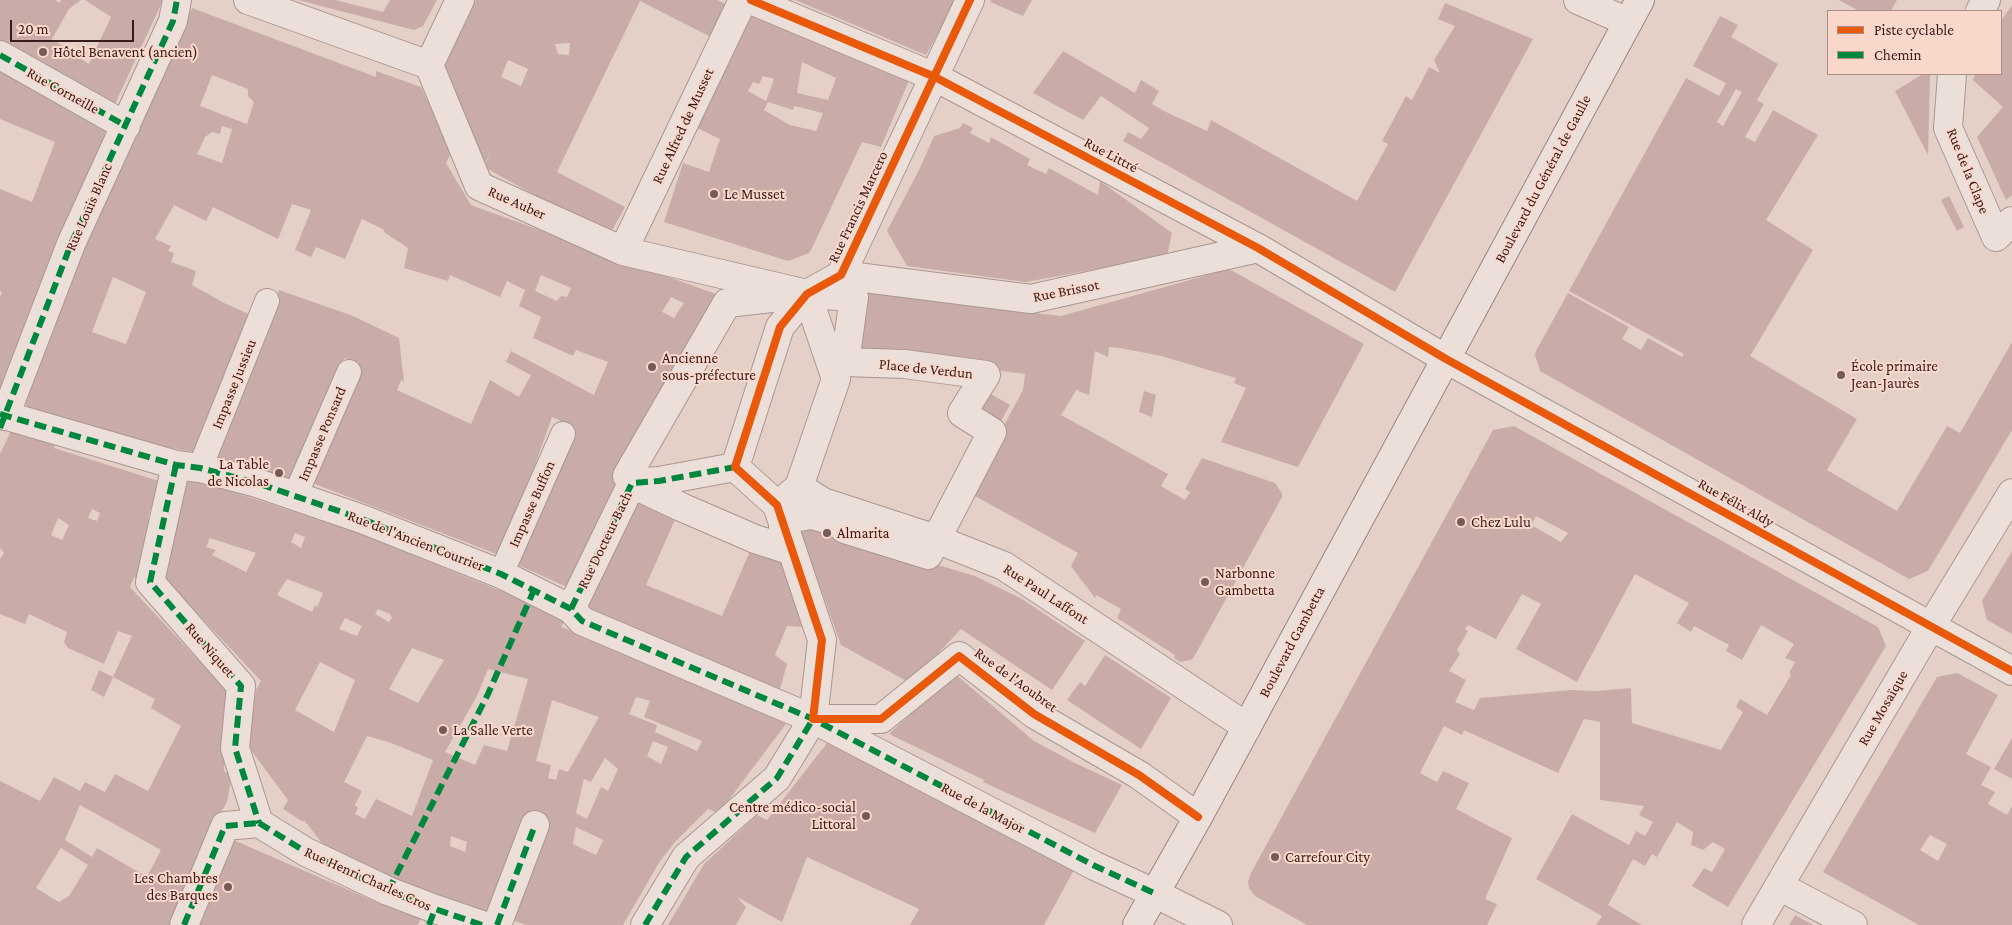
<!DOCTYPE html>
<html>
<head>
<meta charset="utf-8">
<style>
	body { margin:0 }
	#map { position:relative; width:2012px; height:925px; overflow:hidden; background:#e5d0c7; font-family:"Crimson Pro",serif }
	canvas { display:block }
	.legend { position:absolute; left:1827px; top:10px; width:175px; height:65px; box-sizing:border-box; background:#f9d8cb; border:1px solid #ac8d84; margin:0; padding:6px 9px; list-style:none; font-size:15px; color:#381c1a }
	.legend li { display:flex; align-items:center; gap:10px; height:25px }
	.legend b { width:25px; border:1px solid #ac8d84 }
	.scale { position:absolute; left:10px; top:20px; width:124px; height:22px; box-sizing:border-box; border:2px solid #381c1a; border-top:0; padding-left:6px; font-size:15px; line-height:18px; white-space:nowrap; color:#381c1a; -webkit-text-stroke:4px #f9d8cb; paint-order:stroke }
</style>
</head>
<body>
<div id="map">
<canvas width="2012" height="925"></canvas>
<ul class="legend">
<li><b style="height:6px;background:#e8590c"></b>Piste cyclable</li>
<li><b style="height:6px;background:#00873e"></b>Chemin</li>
</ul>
<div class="scale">20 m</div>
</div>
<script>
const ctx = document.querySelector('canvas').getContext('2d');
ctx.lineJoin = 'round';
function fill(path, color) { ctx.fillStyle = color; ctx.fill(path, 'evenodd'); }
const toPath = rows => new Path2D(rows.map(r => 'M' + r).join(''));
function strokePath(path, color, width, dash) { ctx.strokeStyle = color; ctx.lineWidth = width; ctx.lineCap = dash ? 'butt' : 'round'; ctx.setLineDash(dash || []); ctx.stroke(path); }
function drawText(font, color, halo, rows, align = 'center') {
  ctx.font = font + ' "Crimson Pro",serif'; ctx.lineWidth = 4; ctx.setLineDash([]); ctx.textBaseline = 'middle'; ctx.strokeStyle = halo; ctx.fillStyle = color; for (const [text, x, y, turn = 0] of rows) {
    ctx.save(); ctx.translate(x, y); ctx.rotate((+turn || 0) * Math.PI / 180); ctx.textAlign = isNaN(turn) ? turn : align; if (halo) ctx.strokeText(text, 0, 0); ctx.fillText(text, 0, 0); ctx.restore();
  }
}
fill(toPath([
	[0,0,55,0,60,3,61,0,81,0,69,9,52,39,89,64,111,17,85,0,163,0,115,104,0,43],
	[298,0,335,0,383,12,390,0,437,0,423,26,414,30],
	[476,0,717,0,732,7,715,39,640,1,557,172,625,207,609,236,484,167,492,150,483,167,442,70],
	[570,43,569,55,558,54,555,44],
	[508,60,528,69,521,86,501,77],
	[795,0,957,0,926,55],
	[991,0,1032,0,1023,16,990,2],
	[1839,0,1897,0,1891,11,1859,11],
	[1445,3,1533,39,1395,292,1123,141,1128,132,1141,139,1149,128,1101,96,1083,120,1033,93,1063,51,1135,93,1141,80,1159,91,1152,104,1166,112,1207,131,1211,120,1357,201,1388,144,1382,141,1406,96,1412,100,1429,67,1440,73,1434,60,1455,26,1438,19],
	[2012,5,2012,195,2006,200,1977,137,2003,107,1973,80,1975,74,2001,74,2001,21],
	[192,8,376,77,376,71,421,87,452,152,446,163,471,205,724,297,617,482,596,525,580,569,569,588,516,564,575,427,552,417,520,507,499,555,307,481,359,362,344,358,337,379,294,480,212,456,279,290,353,316,399,338,404,382,401,380,397,390,471,424,490,380,519,397,531,375,506,362,511,351,594,395,608,362,576,350,573,356,533,338,541,317,519,306,525,290,507,281,500,297,450,275,448,281,404,268,408,248,385,233,383,229,362,219,345,259,316,247,311,257,295,250,311,210,292,204,278,239,213,207,206,221,174,205,155,239,171,246,168,251,174,253,171,262,196,271,192,285,224,303,251,315,198,453,144,443,30,408,23,402,39,347],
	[212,75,248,89,248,96,254,102,247,124,200,106],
	[222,126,232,129,222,163,197,154,205,137,212,132,220,134],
	[541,275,571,288,567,297,561,296,557,301,535,291],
	[113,277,146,292,126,344,92,332],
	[671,297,684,303,674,318,662,312],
	[750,8,910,78,881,147,862,142,811,250,809,253,788,261,664,222,683,163,709,172,720,139,695,127],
	[802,62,836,78,828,100,797,93],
	[763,76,774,79,766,101,748,91,753,82,759,84],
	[768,102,793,110,794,106,823,113,816,131,790,125,764,110],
	[1720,16,1738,25,1731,37,1778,64,1757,100,1764,104,1745,137,1755,142,1773,110,1818,135,1766,220,1813,250,1750,356,1857,419,1827,470,1897,511,1947,426,1960,433,2012,342,2012,430,1928,571,1909,579,1540,371,1535,355,1536,351,1568,293,1629,327,1622,339,1641,350,1648,338,1682,357,1684,354,1569,291,1686,78,1719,96,1726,83,1693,66],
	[1736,89,1742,92,1723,126,1717,122],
	[0,65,107,128,0,403,0,297,2,292,0,291,0,189,32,202,55,142,0,119],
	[1923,74,1930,74,1928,155,1895,91],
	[963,123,973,128,970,133,989,143,991,137,1030,159,1027,165,1046,174,1049,168,1098,195,1100,181,1172,233,1167,256,1026,282,907,266,887,231,920,168,934,136,960,128],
	[1949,196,1964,227,1957,231,1941,200],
	[1229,269,1364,344,1298,467,1221,442,1246,388,1234,383,1236,378,1161,356,1120,348,1109,347,1108,357,1095,351,1089,395,1078,391,1077,389,1061,415,1168,474,1161,486,1185,500,1190,492,1185,489,1202,458,1275,483,1282,493,1282,497,1194,657,1191,660,1180,662,1174,658,1175,655,1117,618,1121,609,1096,595,1095,598,1071,566,1078,553,968,492,1023,390,1025,374,971,367,852,356,862,290,906,295,906,297,918,299,1061,316],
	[982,389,1010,405,996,430,968,413],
	[1144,391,1156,395,1152,417,1139,412],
	[1514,426,1878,627,1886,646,1728,907,1692,886,1704,868,1712,872,1725,849,1713,842,1703,850,1691,845,1693,832,1677,822,1657,857,1652,854,1645,866,1633,859,1608,905,1642,925,1596,925,1602,916,1536,879,1572,814,1629,845,1636,831,1645,836,1653,822,1639,815,1644,806,1600,800,1600,722,1584,719,1558,773,1464,730,1462,735,1444,726,1420,773,1437,782,1443,771,1469,783,1456,809,1512,838,1485,899,1497,904,1487,925,1307,925,1255,896,1249,888,1248,882,1251,873,1493,430],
	[1536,516,1568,533,1561,542,1531,525],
	[1635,574,1689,603,1677,623,1691,632,1694,626,1729,645,1726,651,1742,660,1761,625,1794,644,1785,658,1795,662,1789,673,1791,675,1767,715,1740,699,1736,707,1743,712,1721,750,1632,723,1631,688,1596,691,1572,690,1480,698,1474,710,1455,702,1466,680,1449,671,1460,654,1457,650,1468,631,1465,629,1468,625,1496,639,1522,594,1541,604,1516,649,1577,682],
	[13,427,56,443,54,448,159,481,148,518,152,520,137,579,134,577,130,587,228,692,224,771,232,775,227,802,196,855,199,855,171,925,0,925,0,781,40,801,54,777,80,791,85,782,105,792,115,774,148,791,181,726,151,708,155,699,113,677,132,636,118,631,104,664,68,648,64,642,67,632,29,614,25,624,0,614,0,559,4,553,0,548,0,454],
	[92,509,100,513,97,521,88,518],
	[58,518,69,525,62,540,51,535],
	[80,805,161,850,147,877,97,848,92,857,65,840],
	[61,848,88,865,69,896,59,902,36,888],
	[191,478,353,531,501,591,566,618,561,627,634,653,733,695,786,724,722,809,718,813,708,809,675,842,660,861,623,925,526,925,507,918,548,819,537,816,493,914,332,856,304,820,303,822,283,809,288,800,247,745,256,690,261,681,163,577,185,481],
	[295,533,305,537,301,548,291,542],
	[210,538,256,553,246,572,212,555,216,550,206,547],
	[287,579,323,593,317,607,315,605,312,612,277,595],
	[378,609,390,614,392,618,389,622,375,614],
	[345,618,362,626,357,636,339,629],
	[412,648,444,660,418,703,389,689],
	[320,662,355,680,334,732,295,710],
	[488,669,528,679,507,751,484,745,475,765,445,752,477,696],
	[636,697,650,701,644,717,702,741,697,751,655,732,657,725,629,714],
	[552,700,599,717,568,772,559,769,556,780,548,778,551,765,536,761],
	[367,736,391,743,433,760,412,816,376,799,365,819,355,814,358,808,355,805,362,791,344,782],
	[653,741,668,747,661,764,647,756],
	[605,758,618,769,608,791,601,787,587,819,576,813,584,779,591,782],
	[576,827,603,840,596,855,573,844],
	[451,836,467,842,465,852,450,846],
	[639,494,678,513,646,585,722,616,753,544,788,556,802,627,787,626,775,655,787,664,778,696,585,610],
	[797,523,975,576,1022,599,1085,641,1052,690,961,629,910,683,841,645],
	[2012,551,2012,634,1987,620,1982,601],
	[1105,655,1171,698,1141,749,1067,700,1080,682,1085,686],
	[99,670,113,677,104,697,91,690],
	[954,673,1034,741,1075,763,1122,785,1095,833,983,782,984,780,889,734],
	[1957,673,1998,695,1966,754,1991,767,1981,785,1995,792,1988,804,2007,815,2012,806,2012,925,1919,925,1823,872,1937,677],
	[1930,835,1947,844,1938,861,1920,850],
	[2012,738,2012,779,1994,769],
	[827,743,1075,868,1044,925,910,925,919,909,807,857,782,922,737,897,746,907,736,925,668,925,704,864,757,815,767,820],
	[231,839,395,910,421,918,418,925,198,925],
	[1795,915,1813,925,1789,925]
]), '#c9aca8');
const service = toPath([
	[200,468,267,301],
	[295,496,349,372],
	[501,574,563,434]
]);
const pedestrian = toPath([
	[807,294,854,297,845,362,904,364,986,375,962,413,992,432,928,555,844,529,844,524,812,515,792,518,783,525,783,548,755,539,681,507,643,489,636,477,627,476,727,303,807,294],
	[0,414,176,465,200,468,257,483,362,519,501,574,571,609,582,621,813,719,1095,866,1156,894],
	[176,465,150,582,241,686,235,748,259,823],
	[571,609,632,483,659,481,735,467],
	[259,823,306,852,388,891,435,909,482,925],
	[184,925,225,826,259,823],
	[497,925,535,825],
	[645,925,686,857,777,778,813,719]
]);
const minor = toPath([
	[248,0,429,65,479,186,623,251,807,294],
	[751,0,935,77,1258,248,1446,359,2012,671],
	[970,0,841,275,807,294,780,327,735,467,777,505,822,640,813,719,881,719,959,656,1034,714,1139,775,1198,817],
	[1578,0,1628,22],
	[1980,11,1986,0],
	[0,55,126,126],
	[429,65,460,0],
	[1952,74,1948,128,1996,237,2012,221],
	[623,251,743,0],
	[841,275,1031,299,1258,248],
	[5,416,71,244,173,21,177,0],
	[799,487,823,502,936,539,1004,566,1247,727],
	[786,498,799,487,836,379,807,294],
	[1779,886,1853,925],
	[1156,894,1218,925],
	[1756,925,1931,626,2012,493]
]);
const secondary = toPath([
	[1137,925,1198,817,1640,0]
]);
strokePath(service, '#a99691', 26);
strokePath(pedestrian, '#a99691', 30);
strokePath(minor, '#a99691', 30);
strokePath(secondary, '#998681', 30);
strokePath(service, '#ecdfda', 24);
strokePath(pedestrian, '#ecdfda', 28);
strokePath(minor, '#ecdfda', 28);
strokePath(secondary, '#ecdfda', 28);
strokePath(toPath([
	[0,55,126,126],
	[0,414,176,465,200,468,257,483,362,519,501,574,571,609,582,621,813,719,1095,866,1156,894],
	[0,428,71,244,173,21,177,0],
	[176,465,150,582,241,686,235,748,259,823],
	[571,609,632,483,659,481,735,467],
	[259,823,306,852,388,891,435,909,482,925],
	[388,891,488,694,534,590],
	[184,925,225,826,259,823],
	[429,925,435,909],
	[497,925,535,825],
	[645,925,686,857,777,778,813,719,813,715]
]), '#00873e', 6, [12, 6]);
strokePath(toPath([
	[751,0,935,77,1258,248,1446,359,2012,671],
	[970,0,841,275,807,294,780,327,735,467,777,505,822,640,813,719,881,719,959,656,1034,714,1139,775,1198,817]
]), '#e8590c', 8);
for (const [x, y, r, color] of [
	[43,52,5,"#755b57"],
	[714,194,5,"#755b57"],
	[652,367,5,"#755b57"],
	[1841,375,5,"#755b57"],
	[279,473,5,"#755b57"],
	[1461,522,5,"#755b57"],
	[827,533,5,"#755b57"],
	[1205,582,5,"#755b57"],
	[443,730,5,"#755b57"],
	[866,816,5,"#755b57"],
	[1275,857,5,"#755b57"],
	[228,887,5,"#755b57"]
]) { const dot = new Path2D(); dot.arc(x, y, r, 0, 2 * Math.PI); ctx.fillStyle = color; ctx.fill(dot); strokePath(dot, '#f9d8cb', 2); }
drawText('15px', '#381c1a', '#f9d8cb', [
	["Hôtel Benavent (ancien)",53,52],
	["Le Musset",724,194],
	["Ancienne",662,358],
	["sous-préfecture",662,375],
	["École primaire",1851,366],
	["Jean-Jaurès",1851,383],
	["La Table",269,464,"right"],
	["de Nicolas",269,481,"right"],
	["Chez Lulu",1471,522],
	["Almarita",837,533],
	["Narbonne",1215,573],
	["Gambetta",1215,590],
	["La Salle Verte",453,730],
	["Centre médico-social",856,807,"right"],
	["Littoral",856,824,"right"],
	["Carrefour City",1285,857],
	["Les Chambres",218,878,"right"],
	["des Barques",218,895,"right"]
], 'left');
drawText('15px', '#381c1a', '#f9d8cb', [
	["Rue Corneille",63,91,29],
	["Rue Alfred de Musset",683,126,-65],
	["Rue Littré",1111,155,28],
	["Rue de la Clape",1968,171,68],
	["Boulevard du Général de Gaulle",1543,179,-62],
	["Rue Auber",517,203,24],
	["Rue Louis Blanc",89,207,-66],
	["Rue Francis Marcero",858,207,-65],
	["Rue Brissot",1066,291,-11],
	["Place de Verdun",926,369,6],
	["Impasse Jussieu",234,384,-68],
	["Impasse Ponsard",322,434,-67],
	["Rue Félix Aldy",1736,503,29],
	["Impasse Buffon",532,504,-66],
	["Rue Docteur Bach",605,540,-64],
	["Rue de l'Ancien Courrier",416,541,21],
	["Rue Paul Laffont",1046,594,33],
	["Boulevard Gambetta",1292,642,-62],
	["Rue Niquet",210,650,49],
	["Rue de l'Aoubret",1016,680,36],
	["Rue Mosaïque",1883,708,-60],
	["Rue de la Major",983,808,28],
	["Rue Henri Charles Cros",368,879,24]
]);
</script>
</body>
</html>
